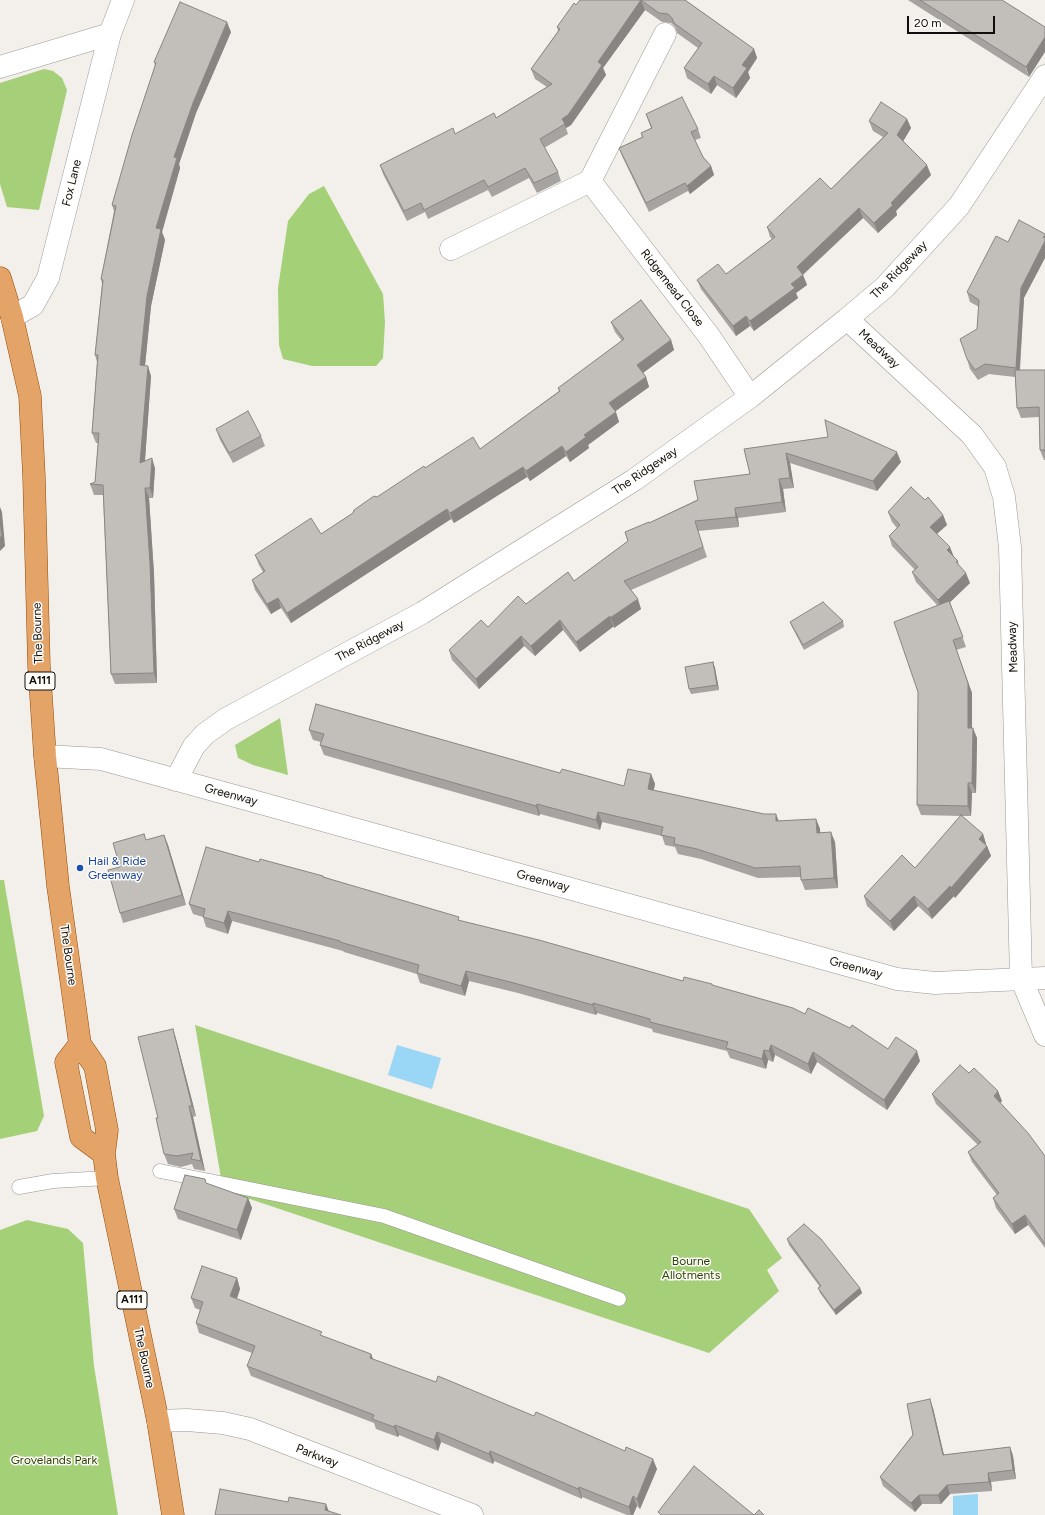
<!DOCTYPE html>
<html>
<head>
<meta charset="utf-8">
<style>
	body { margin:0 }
	#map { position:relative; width:1045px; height:1515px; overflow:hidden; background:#f3efea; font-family:Figtree,sans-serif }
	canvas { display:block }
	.scale { position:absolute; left:907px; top:16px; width:88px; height:18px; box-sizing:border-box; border:2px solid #0f0e0c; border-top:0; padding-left:5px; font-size:12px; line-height:14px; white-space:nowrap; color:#0f0e0c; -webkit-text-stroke:3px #fffdfa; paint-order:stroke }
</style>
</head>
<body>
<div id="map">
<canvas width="1045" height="1515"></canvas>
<div class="scale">20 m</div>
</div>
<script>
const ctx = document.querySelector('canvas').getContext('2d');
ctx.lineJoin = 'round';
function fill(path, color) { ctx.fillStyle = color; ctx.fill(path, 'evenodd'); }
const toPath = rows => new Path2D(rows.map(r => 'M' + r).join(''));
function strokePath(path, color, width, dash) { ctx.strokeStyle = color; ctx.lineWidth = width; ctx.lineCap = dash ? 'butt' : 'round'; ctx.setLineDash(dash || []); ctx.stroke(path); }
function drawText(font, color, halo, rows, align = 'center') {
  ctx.font = font + ' Figtree,sans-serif'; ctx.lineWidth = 3; ctx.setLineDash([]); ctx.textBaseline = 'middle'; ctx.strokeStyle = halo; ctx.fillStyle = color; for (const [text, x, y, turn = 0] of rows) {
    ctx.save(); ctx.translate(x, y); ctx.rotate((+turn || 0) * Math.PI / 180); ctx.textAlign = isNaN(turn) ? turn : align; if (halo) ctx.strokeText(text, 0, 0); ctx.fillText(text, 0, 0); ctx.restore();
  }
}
fill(toPath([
	[44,69,53,71,62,78,67,90,39,210,7,207,0,184,0,83],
	[280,718,288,775,253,765,238,758,235,745],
	[195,1025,749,1209,782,1258,767,1270,779,1291,709,1353,223,1190]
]), '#a5cf79');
fill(toPath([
	[324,186,383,294,385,322,383,358,376,366,312,366,283,359,279,345,278,288,288,221,309,194],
	[0,880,4,880,44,1116,37,1131,0,1139],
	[27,1220,68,1229,83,1243,94,1366,118,1515,0,1515,0,1230]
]), '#a4d077');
fill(toPath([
	[397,1045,441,1058,432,1089,388,1075],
	[978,1494,978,1515,953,1515,953,1496]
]), '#9ad6f6');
const lane = toPath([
	[160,1171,384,1216,619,1299],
	[19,1187,53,1181,107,1178]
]);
const street = toPath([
	[0,67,110,34],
	[590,181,665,34],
	[451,249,590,181,709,336,750,397],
	[12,317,33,305,48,278,110,34,123,0],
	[847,319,972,435,995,467,1004,497,1010,547,1021,978,1045,1035],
	[45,756,101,759,897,979,935,983,1045,978],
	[176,780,194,746,205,734,226,719,422,613,634,480,750,397,847,319,885,287,959,206,1045,76],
	[158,1421,187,1420,223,1423,250,1429,472,1515]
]);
const primary = toPath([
	[0,278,12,317,30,396,34,477,39,666,45,756,58,886,80,1044,95,1066,107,1130,104,1154,107,1178,158,1421,173,1515],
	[80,1044,66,1062,81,1137,104,1154]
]);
strokePath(lane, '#9b9893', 15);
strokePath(street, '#9b9893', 23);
strokePath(primary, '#8f4806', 23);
strokePath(lane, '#fff', 14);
strokePath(street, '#fff', 22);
strokePath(primary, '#e5a467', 22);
fill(toPath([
	[580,0,685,0,754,49,757,58,748,72,750,78,736,98,717,85,711,94,687,78,684,68,698,48,677,33,675,27,671,23,662,22,645,10,603,68,606,75,571,125,566,128,568,134,544,148,558,172,561,181,537,193,529,178,492,197,488,190,428,219,425,212,407,221,383,174,380,165,496,118,547,87,535,79,531,69,558,31,557,27,576,5],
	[908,0,1002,0,1029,77],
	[231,32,196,113,179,164,180,168,162,232,165,240,151,306,145,366,151,376,145,461,155,468,153,498,149,498,154,574,157,683,115,684,111,674,103,495,94,495,90,484,95,482,98,443,96,443,92,433,97,362,95,355,102,284,101,279,114,211,112,205,155,66,154,62],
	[646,114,698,129,701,138,695,140,703,157,711,166,714,175,690,194,688,191,649,212,622,156,619,148,642,137,641,133,651,128],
	[907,119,911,128,903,141,931,175,896,211,897,215,878,233,863,218,803,275,807,285,796,293,798,298,754,331,750,326,736,336,701,289,697,280,726,274,772,239,770,237,767,227,831,189,883,137,873,131,869,121],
	[967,292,1024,298,1020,370,1045,370,1045,460,1044,460,1040,450,1039,417,1021,418,1017,408,1015,377,989,374,978,380,970,369,967,359,977,329,979,307,970,302],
	[611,322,671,340,674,350,643,373,646,377,649,387,615,411,619,422,588,445,589,448,570,462,566,456,530,481,527,477,454,523,451,519,291,623,281,608,271,614,255,590,252,580,263,572,259,565,255,555,321,534,377,497,425,468,480,449,559,391,558,388,622,341,615,332],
	[216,429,261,436,265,446,233,463,220,440],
	[744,449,901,462,877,491,790,463,794,488,783,489,786,512,738,518,739,527,698,531,707,557,631,590,641,609,614,628,614,626,580,652,563,630,535,656,524,646,479,689,452,660,449,650,488,627,526,604,574,581,628,541,625,532,649,523,750,474],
	[925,500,943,515,947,525,937,534,954,557,958,561,959,566,970,583,950,602,966,647,956,650,972,693,972,728,977,738,976,793,972,793,971,816,962,816,983,834,986,844,986,845,987,846,991,856,955,898,954,896,932,919,918,906,894,931,867,906,864,896,915,868,961,816,921,815,917,805,937,605,916,582,912,572,915,570,892,546,889,536,897,528,892,522,888,512],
	[843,621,844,627,804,650,792,627,790,622],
	[713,662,715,668,719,690,691,694,689,689],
	[309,730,560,773,624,786,651,774,655,784,654,790,779,821,816,819,820,829,820,833,835,842,838,888,805,890,801,880,801,877,758,878,701,859,678,854,675,847,665,845,662,836,602,822,600,830,540,814,539,816,324,755,320,745,321,742,313,740],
	[164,835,168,845,186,905,123,923,120,913,120,867,146,840],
	[259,862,323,876,324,877,461,921,683,981,712,984,713,986,805,1014,888,1049,920,1061,887,1110,817,1062,811,1074,775,1055,773,1062,768,1060,766,1069,730,1058,727,1051,653,1032,652,1029,597,1013,596,1015,518,993,469,981,465,996,420,983,417,974,344,952,343,951,232,921,228,934,206,927,203,917,193,914,189,904],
	[173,1029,176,1039,196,1116,193,1117,205,1171,194,1169,192,1164,181,1167,168,1164,164,1154,158,1118],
	[969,1073,1002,1101,1000,1103,1045,1156,1045,1248,1028,1225,1015,1234,996,1208,993,1198,997,1195,972,1162,968,1152,978,1145,936,1104,932,1094],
	[206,1184,248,1198,252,1208,241,1240,178,1219,174,1209],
	[787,1239,860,1288,862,1293,836,1315,820,1293,818,1288,820,1287,789,1245],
	[237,1278,240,1289,237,1299,323,1336,371,1354,373,1359,657,1469,640,1509,637,1506,633,1515,627,1515,582,1497,582,1499,494,1461,493,1464,441,1442,438,1451,399,1435,398,1437,376,1429,374,1423,251,1376,247,1366,252,1353,199,1333,196,1323,200,1310,195,1308,191,1298],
	[933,1408,944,1455,1010,1447,1013,1456,1016,1479,991,1482,992,1491,950,1494,941,1504,922,1504,915,1512,883,1486,880,1477]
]), '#a7a3a0');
fill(toPath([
	[641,0,645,10,603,68,606,75,571,125,566,128,562,119,598,62],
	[227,22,231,32,196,113,179,164,180,168,162,232,165,240,151,306,144,375,140,365,147,296,156,228,174,157,193,103],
	[1045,37,1045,52,1029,77,1026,67],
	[754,49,757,58,748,72,750,78,736,98,733,88,742,65],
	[714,76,717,85,711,94,708,84],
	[907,119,911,128,901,145,897,135],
	[927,165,931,175,896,211,897,215,878,233,874,223,891,203],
	[711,166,714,175,690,194,687,186],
	[859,208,863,218,800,277,797,267],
	[1045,236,1045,258,1024,298,1019,378,1016,368,1021,288,1043,237],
	[803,275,807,285,796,293,798,298,754,331,750,321,791,284],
	[746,316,750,326,736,336,733,326],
	[671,340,674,350,640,375,637,365],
	[148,366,151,376,144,473,140,463],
	[646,377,649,387,613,413,609,403],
	[616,412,619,422,588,445,589,448,570,462,566,452,584,435],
	[562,446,566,456,530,481,526,471],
	[897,452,901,462,877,491,873,481],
	[786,453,790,463,794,488,790,478],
	[152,458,155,468,153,498,150,488],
	[523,467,527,477,454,523,450,513],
	[779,479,783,489,786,512,782,502],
	[145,488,149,498,154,574,157,683,154,673],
	[0,507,2,512,5,546,0,551],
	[735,508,738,518,739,527,736,517],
	[447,509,451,519,291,623,287,613],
	[943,515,947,525,933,537,930,527],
	[950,547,954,557,947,550],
	[966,573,970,583,942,610,938,600],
	[278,598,281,608,271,614,267,604],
	[638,599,641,609,614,628,610,618],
	[610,616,614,626,580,652,576,642],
	[560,620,563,630,535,656,531,646],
	[521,636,524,646,479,689,476,679],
	[953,640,972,693,972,738,968,728],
	[713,662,715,668,719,690,717,685],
	[973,728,977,738,976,793,972,783],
	[651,774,655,784,651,799,648,789],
	[968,783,972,793,971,816,968,806],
	[537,804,540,814,539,816,536,806],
	[598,812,602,822,600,830,596,820],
	[776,814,780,824,776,821],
	[816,819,820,829,821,843,817,833],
	[831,832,835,842,838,888,834,878],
	[983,834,986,844,982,849,979,839],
	[164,835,168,845,186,905,182,895],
	[987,846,991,856,955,898,951,888],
	[950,886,954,896,932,919,928,909],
	[914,896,918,906,894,931,890,921],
	[228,911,232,921,228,934,224,923],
	[466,971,469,981,465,996,461,986],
	[593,1003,597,1013,596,1015,593,1005],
	[173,1029,176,1039,196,1116,192,1106],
	[771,1045,775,1055,773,1062,769,1051],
	[764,1050,768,1060,766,1069,762,1059],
	[917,1051,920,1061,887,1110,884,1100],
	[813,1052,817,1062,811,1074,808,1064],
	[998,1091,1002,1101,997,1106,994,1096],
	[189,1106,193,1117,205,1171,201,1161],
	[248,1198,252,1208,241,1240,237,1230],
	[1025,1215,1028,1225,1015,1234,1012,1224],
	[237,1278,240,1289,234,1306,230,1296],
	[860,1288,862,1293,836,1315,834,1310],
	[371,1354,375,1364,370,1358],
	[930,1399,933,1408,946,1464,943,1455],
	[395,1425,399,1435,398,1437,394,1427],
	[437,1432,441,1442,438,1451,434,1440],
	[1010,1447,1013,1456,1016,1479,1013,1470],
	[490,1451,494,1461,493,1464,489,1454],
	[653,1459,657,1469,640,1509,637,1499],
	[988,1473,991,1482,992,1491,989,1482],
	[947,1485,950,1494,941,1504,938,1495],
	[579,1487,582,1497,582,1499,578,1489],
	[919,1495,922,1504,915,1512,911,1503],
	[633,1496,637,1506,633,1515,631,1515,629,1507],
	[326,1504,330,1514,325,1510]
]), '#888582');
const building = toPath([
	[580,0,685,0,754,49,742,65,747,68,733,88,714,76,708,84,684,68,702,43,674,23,672,18,668,14,659,13,641,0,598,62,602,65,586,89,568,115,562,119,565,124,540,139,558,172,534,183,525,168,488,187,484,180,424,210,421,203,404,211,380,165,453,128,455,134,494,113,496,118,552,84,531,69,560,29,557,27,574,3,576,5,580,0],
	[920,0,1002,0,1045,27,1045,37,1026,67,920,0],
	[180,2,227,22,193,103,174,157,177,158,156,228,161,229,147,296,140,365,148,366,140,463,152,458,150,488,145,488,150,564,154,673,111,674,103,485,90,484,95,482,99,433,92,433,98,355,95,355,103,280,101,279,116,206,112,205,132,135,156,63,154,62,180,2],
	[682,97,698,129,691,132,703,157,711,166,687,186,685,183,646,203,619,148,643,137,641,133,652,128,646,114,682,97],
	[881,102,907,119,897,135,927,165,891,203,893,205,874,223,859,208,797,267,803,275,791,284,795,288,750,321,746,316,733,326,697,280,718,264,726,274,775,237,767,227,820,178,831,189,888,133,869,121,881,102],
	[1019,220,1045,234,1045,236,1043,237,1045,238,1045,241,1021,288,1016,368,985,364,975,370,967,359,960,339,977,329,979,300,967,292,996,236,1008,242,1019,220],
	[641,300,671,340,637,365,646,377,609,403,616,412,584,435,586,437,566,452,562,446,526,471,523,467,450,513,447,509,287,613,278,598,267,604,252,580,265,571,255,555,311,518,321,534,353,513,354,510,374,496,377,497,424,466,425,468,473,437,480,449,560,391,558,388,624,339,611,322,641,300],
	[1015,370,1045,370,1045,452,1045,450,1040,450,1039,407,1017,408,1015,370],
	[248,411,261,436,229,453,216,429,248,411],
	[825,420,897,452,873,481,786,453,790,478,779,479,782,502,735,508,736,517,695,521,703,547,624,581,638,599,610,618,610,616,576,642,560,620,531,646,521,636,476,679,449,650,481,620,488,627,518,596,526,604,568,572,574,581,628,541,625,532,649,522,649,523,698,500,694,481,750,474,744,449,828,437,825,420],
	[911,487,925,500,928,497,943,515,930,527,950,547,947,550,958,561,956,562,966,573,938,600,912,572,918,567,889,536,900,525,888,512,911,487],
	[0,520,2,536,0,538,0,520],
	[949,601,963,637,953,640,968,683,968,728,973,728,972,783,968,783,968,806,917,805,918,692,894,622,949,601],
	[823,602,843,621,803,645,790,622,823,602],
	[713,662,717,685,689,689,685,667,713,662],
	[316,704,560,773,562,769,624,786,628,769,651,774,648,789,764,814,776,814,776,821,816,819,817,833,831,832,834,878,801,880,800,866,755,868,697,849,674,844,675,838,661,835,663,827,598,812,596,820,537,804,536,806,320,745,324,734,309,730,316,704],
	[961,815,983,834,979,839,987,846,951,888,950,886,928,909,914,896,890,921,864,896,902,855,915,868,961,815],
	[144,834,146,840,164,835,182,895,120,913,108,870,120,867,113,843,144,834],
	[206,847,259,862,260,859,323,876,323,877,459,917,458,920,539,940,683,981,684,977,712,984,712,985,793,1008,805,1014,808,1008,850,1028,852,1025,888,1049,896,1037,917,1051,884,1100,813,1052,808,1064,771,1045,769,1051,764,1050,762,1059,726,1048,728,1042,650,1022,650,1019,593,1003,593,1005,514,983,466,971,461,986,417,973,419,965,340,942,340,941,228,911,224,923,203,917,205,909,189,904,206,847],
	[173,1029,192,1106,189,1106,201,1161,191,1159,193,1153,177,1156,164,1154,156,1118,158,1118,138,1037,173,1029],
	[960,1065,969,1073,974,1068,998,1091,994,1096,1028,1133,1045,1156,1045,1244,1025,1215,1012,1224,993,1198,999,1193,968,1152,981,1142,932,1094,960,1065],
	[185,1175,205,1179,206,1183,248,1198,237,1230,174,1209,185,1175],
	[804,1224,821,1239,860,1288,834,1310,818,1288,821,1286,787,1239,804,1224],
	[202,1266,237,1278,230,1296,322,1332,320,1335,371,1354,370,1358,436,1382,438,1376,534,1416,536,1412,625,1451,626,1447,653,1459,637,1499,633,1496,629,1507,579,1487,578,1489,490,1451,489,1454,437,1432,434,1440,395,1425,394,1427,372,1419,374,1415,247,1366,255,1346,196,1323,203,1302,191,1298,202,1266],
	[930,1399,943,1455,1010,1447,1013,1470,988,1473,989,1482,947,1485,938,1495,919,1495,911,1503,880,1477,913,1435,907,1404,930,1399],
	[694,1466,754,1515,661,1515,658,1512,694,1466],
	[220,1489,288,1502,289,1497,326,1504,325,1510,341,1515,215,1515,220,1489],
	[759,1510,764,1515,754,1515,759,1510]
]);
fill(building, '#c2beba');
strokePath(building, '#888582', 1);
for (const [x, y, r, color] of [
	[80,868,4,"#1a4fb4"]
]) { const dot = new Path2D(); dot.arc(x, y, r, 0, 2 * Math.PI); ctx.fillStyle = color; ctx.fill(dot); strokePath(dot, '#fffdfa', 1.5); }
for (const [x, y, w] of [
	[40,681,30],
	[132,1300,30]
]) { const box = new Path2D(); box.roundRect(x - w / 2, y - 9, w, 18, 3); ctx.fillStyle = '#fffdfa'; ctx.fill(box); strokePath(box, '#0f0e0c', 1); }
drawText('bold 11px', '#0f0e0c', null, [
	["A111",40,681],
	["A111",132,1300]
]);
drawText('12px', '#0f0e0c', '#fffdfa', [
	["Fox Lane",72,183,-76],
	["The Ridgeway",899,270,-46],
	["Ridgemead Close",672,288,52],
	["Meadway",879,349,43],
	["The Ridgeway",645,471,-34],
	["The Bourne",38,633,-92],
	["The Ridgeway",370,641,-28],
	["Meadway",1013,647,-92],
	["Greenway",231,795,15],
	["Greenway",543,881,15],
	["The Bourne",68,955,82],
	["Greenway",856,968,15],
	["The Bourne",144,1358,78],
	["Parkway",317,1456,21]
]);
drawText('12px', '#164399', '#fffdfa', [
	["Hail & Ride",88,861],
	["Greenway",88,875]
], 'left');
drawText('12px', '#294300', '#fffdfa', [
	["Bourne",691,1261],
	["Allotments",691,1275],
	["Grovelands Park",54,1460]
]);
</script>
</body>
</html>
